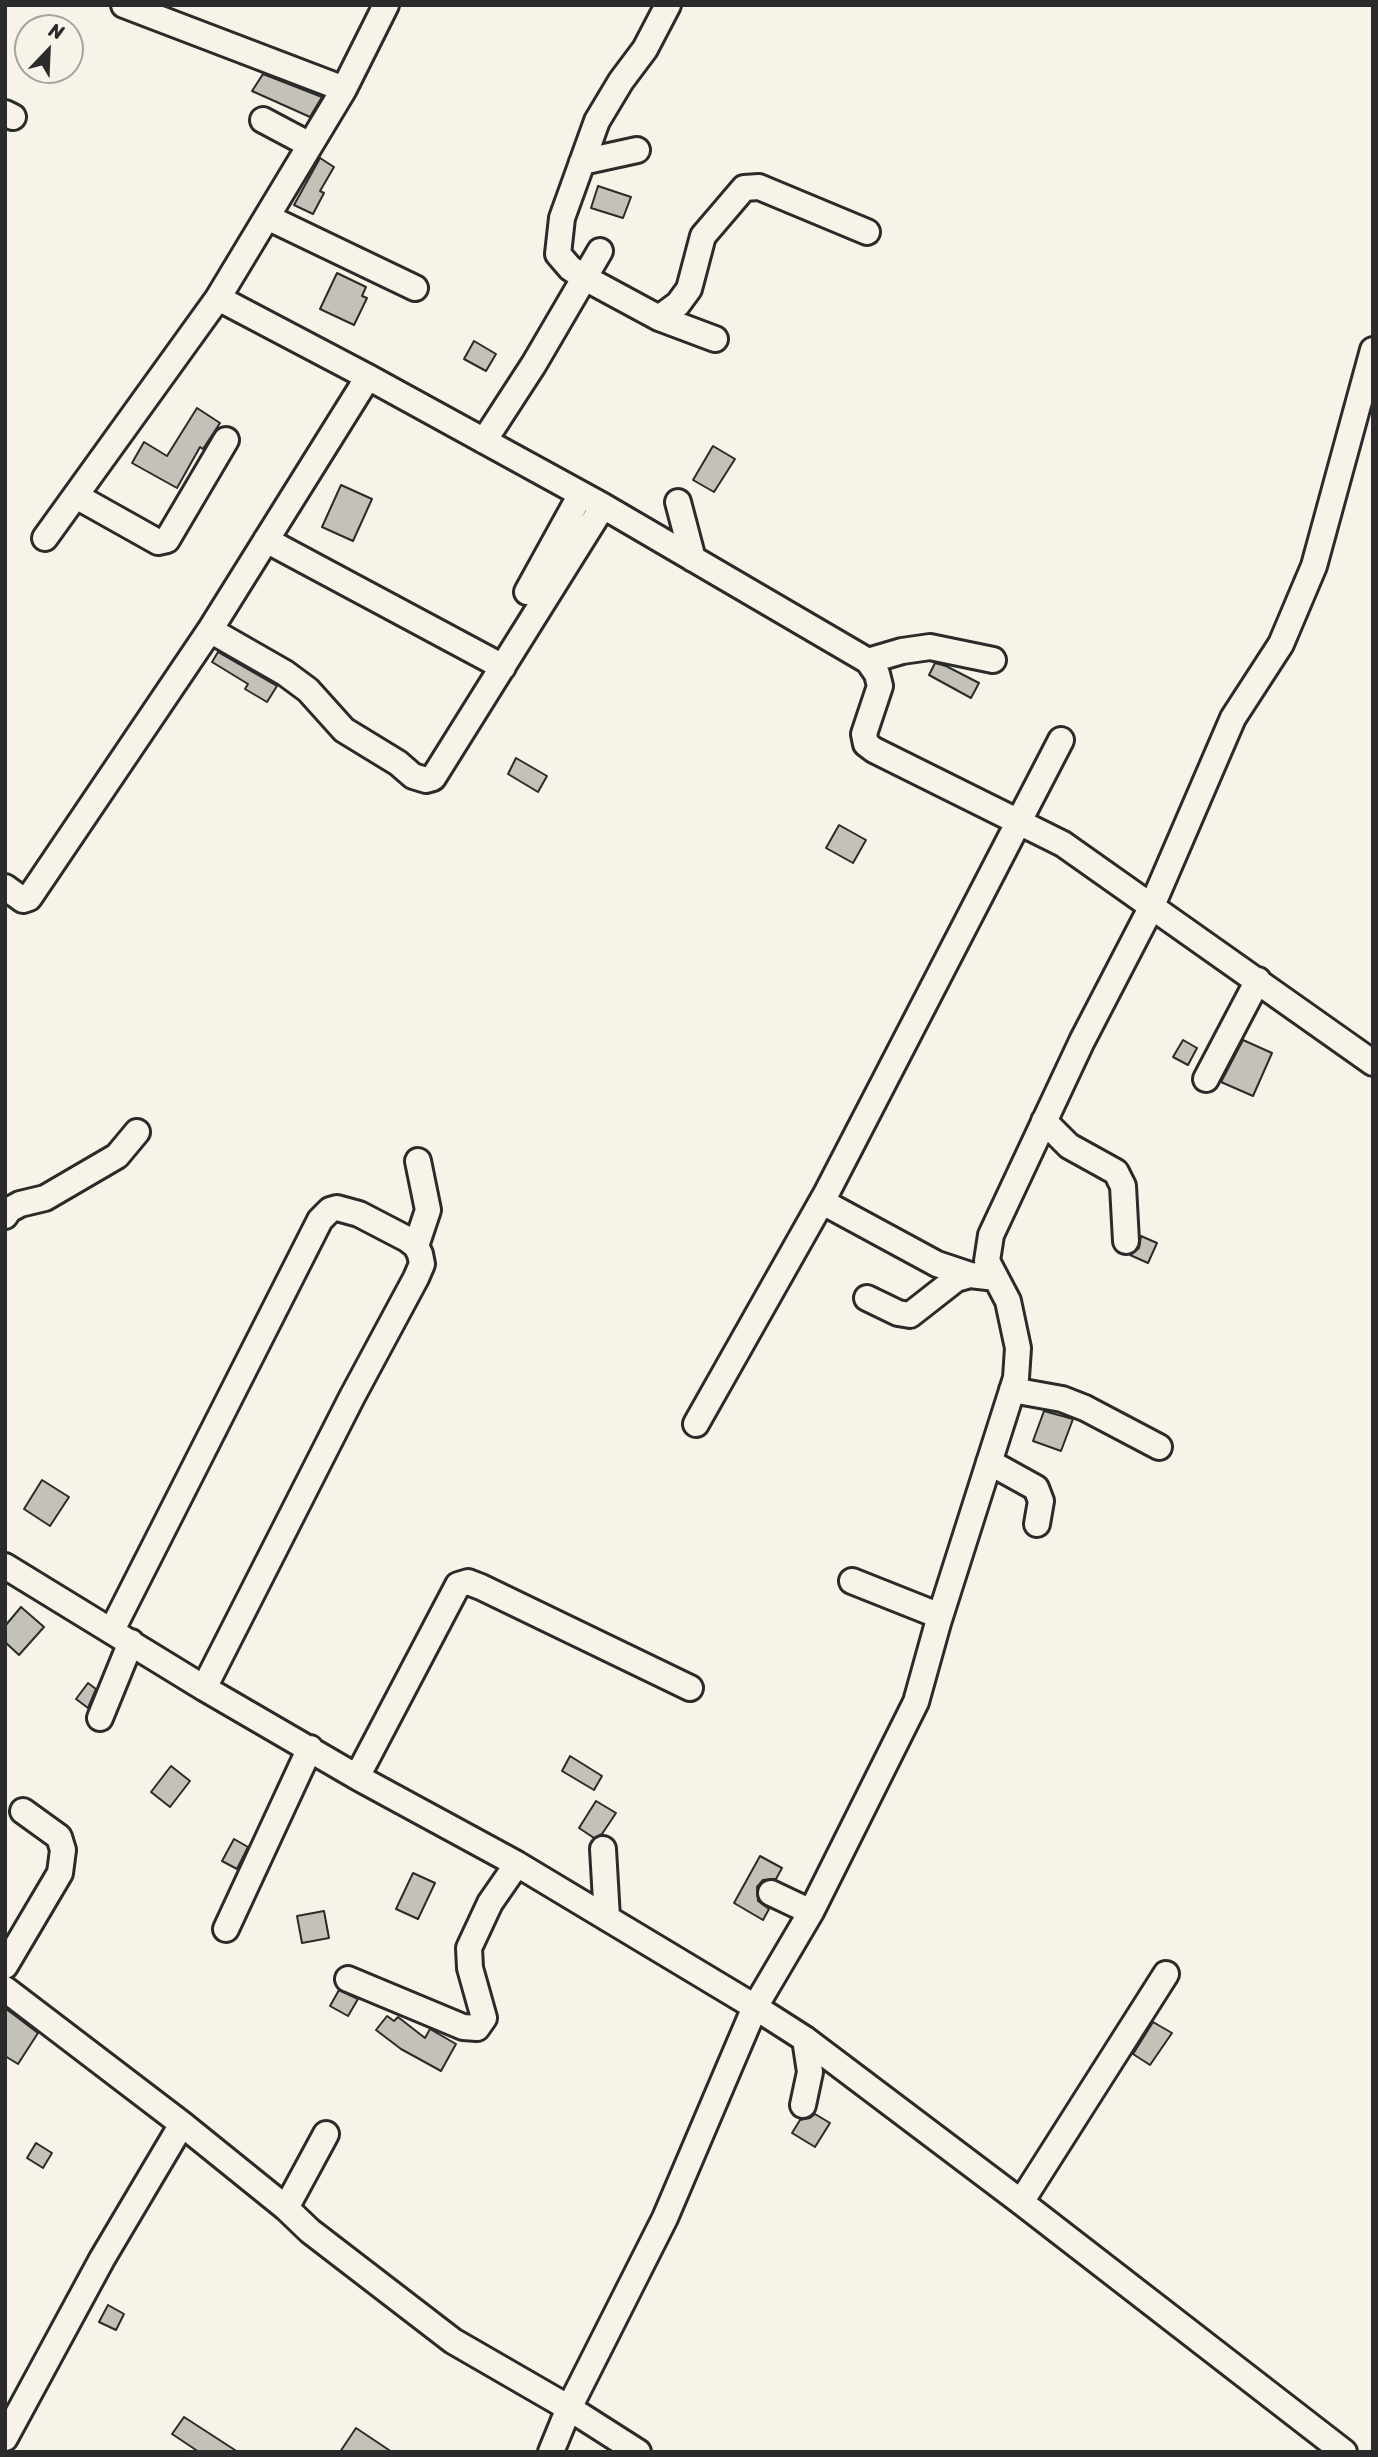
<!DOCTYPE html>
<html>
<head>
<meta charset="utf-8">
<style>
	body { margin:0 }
	#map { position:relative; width:1378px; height:2457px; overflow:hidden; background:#f7f3e8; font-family:Sriracha,sans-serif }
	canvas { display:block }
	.frame { position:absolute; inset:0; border:7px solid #2b2b2b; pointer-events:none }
	.north { position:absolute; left:14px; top:14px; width:70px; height:70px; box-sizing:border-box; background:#f7f3e8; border:2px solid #a5a39c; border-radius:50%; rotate:23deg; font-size:19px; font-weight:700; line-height:28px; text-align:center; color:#2b2b2b }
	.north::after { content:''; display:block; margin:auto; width:24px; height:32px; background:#2b2b2b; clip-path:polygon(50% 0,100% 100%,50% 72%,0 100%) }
</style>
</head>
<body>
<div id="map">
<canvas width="1378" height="2457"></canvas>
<div class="frame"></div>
<div class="north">N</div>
</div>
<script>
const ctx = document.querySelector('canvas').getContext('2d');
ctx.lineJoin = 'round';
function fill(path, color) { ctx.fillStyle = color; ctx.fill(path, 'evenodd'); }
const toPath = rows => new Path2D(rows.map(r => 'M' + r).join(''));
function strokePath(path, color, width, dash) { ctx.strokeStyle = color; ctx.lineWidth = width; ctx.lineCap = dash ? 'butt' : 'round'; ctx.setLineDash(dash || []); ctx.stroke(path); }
const building = toPath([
	[263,74,322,97,310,117,252,91,263,74],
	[320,158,334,167,320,191,324,193,313,214,294,205,320,158],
	[598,186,631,197,623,218,591,208,598,186],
	[337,273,366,287,362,296,367,298,354,325,320,309,337,273],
	[474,341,496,354,486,371,464,359,474,341],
	[197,408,220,423,203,449,200,447,177,488,132,463,144,442,167,456,197,408],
	[713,446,735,459,714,492,693,480,713,446],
	[341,485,372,499,353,541,322,527,341,485],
	[218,652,277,686,267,702,245,689,248,684,212,662,218,652],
	[935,663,946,666,979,683,971,698,929,675,935,663],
	[516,758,547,776,538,792,508,774,516,758],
	[839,825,866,840,853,863,826,848,839,825],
	[1183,1040,1197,1048,1188,1065,1173,1057,1183,1040],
	[1243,1040,1272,1053,1253,1096,1221,1082,1243,1040],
	[1141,1236,1157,1243,1148,1263,1130,1255,1139,1248,1141,1236],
	[1044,1411,1073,1419,1061,1451,1033,1441,1044,1411],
	[42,1480,69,1497,50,1526,24,1509,42,1480],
	[21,1607,44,1627,19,1655,5,1642,5,1626,21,1607],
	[88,1683,96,1689,88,1708,76,1699,88,1683],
	[570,1756,602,1776,594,1790,562,1771,570,1756],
	[171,1766,190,1781,170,1807,151,1792,171,1766],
	[596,1801,616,1813,602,1834,594,1838,579,1828,596,1801],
	[234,1839,248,1847,237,1869,222,1861,234,1839],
	[760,1856,782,1868,776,1879,763,1880,757,1887,758,1901,769,1909,763,1920,734,1903,760,1856],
	[413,1873,435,1883,418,1919,396,1909,413,1873],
	[324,1911,329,1938,302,1943,297,1916,324,1911],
	[339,1990,358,1999,348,2016,330,2006,339,1990],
	[5,2008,38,2033,18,2064,5,2056,5,2008],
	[387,2016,394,2021,398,2017,425,2038,430,2029,456,2044,441,2071,401,2049,376,2030,387,2016],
	[1153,2022,1172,2033,1150,2065,1133,2054,1153,2022],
	[815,2114,830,2123,815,2147,792,2133,800,2120,810,2118,815,2114],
	[36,2143,52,2153,43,2168,27,2158,36,2143],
	[108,2305,124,2314,116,2330,99,2322,108,2305],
	[184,2417,238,2452,199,2452,172,2434,184,2417],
	[356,2428,392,2452,340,2452,356,2428]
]);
fill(building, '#c4c1b9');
strokePath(building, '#2b2b2b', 2);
const minor = toPath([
	[124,5,344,89,218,298,368,377,603,506,868,661,877,674,880,686,864,734,866,744,874,750,1063,844,1373,1063],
	[668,5,645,49,621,81,597,121,562,218,558,254,570,268,585,278,659,318,715,339],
	[344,89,386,5],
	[5,113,13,117],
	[263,120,310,145],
	[582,162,637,150],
	[267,217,415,288],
	[659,318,678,304,689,289,703,236,744,188,759,187,867,232],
	[484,441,534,364,600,251],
	[76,496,158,542,167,540,226,440],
	[678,502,693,559],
	[45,538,218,298],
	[266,540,503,667],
	[527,592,581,494],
	[210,630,285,673,308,690,344,730,398,763,413,776,426,780,433,778,603,506],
	[868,661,902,651,930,647,993,660],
	[5,887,23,900,29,898,210,630,368,377],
	[1206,1079,1258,980],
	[1044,1121,1069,1146,1116,1172,1123,1186,1126,1241],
	[5,1216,9,1210,20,1204,45,1198,117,1156,137,1132],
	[416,1246,428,1210,418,1161],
	[996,1278,970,1275,937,1264,830,1206,826,1201,826,1194,1061,740],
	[867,1298,898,1313,910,1315,956,1279,970,1275],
	[1012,1390,1062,1399,1085,1408,1159,1447],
	[696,1424,826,1194],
	[989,1462,1036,1488,1041,1501,1037,1524],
	[5,1566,204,1688,357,1777,517,1864,755,2007,805,2039,1021,2202,1344,2452],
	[852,1581,940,1616],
	[112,1630,320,1220,330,1210,337,1208,359,1214,407,1239,416,1246,420,1254,422,1264,416,1278,352,1397,204,1688],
	[100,1718,131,1642],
	[357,1777,458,1585,468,1582,481,1587,690,1688],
	[603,1849,607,1918],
	[771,1893,811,1912],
	[226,1929,310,1748],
	[5,1966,60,1873,63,1850,59,1837,23,1811],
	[348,1979,463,2027,477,2028,484,2018,470,1968,469,1948,490,1903,517,1864],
	[5,1989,182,2124,286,2208,310,2231,453,2341,569,2408,638,2452],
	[803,2105,810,2072,805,2039],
	[1021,2202,1166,1974],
	[286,2208,326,2134],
	[5,2438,102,2259,182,2124],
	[551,2452,569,2408,665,2218,755,2007,811,1912,916,1702,938,1623,1016,1378,1018,1348,1008,1301,987,1261,991,1235,1082,1041,1151,908,1233,718,1281,644,1314,566,1373,350]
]);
strokePath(minor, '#2b2b2b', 30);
strokePath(minor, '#f7f3e8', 24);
</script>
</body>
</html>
